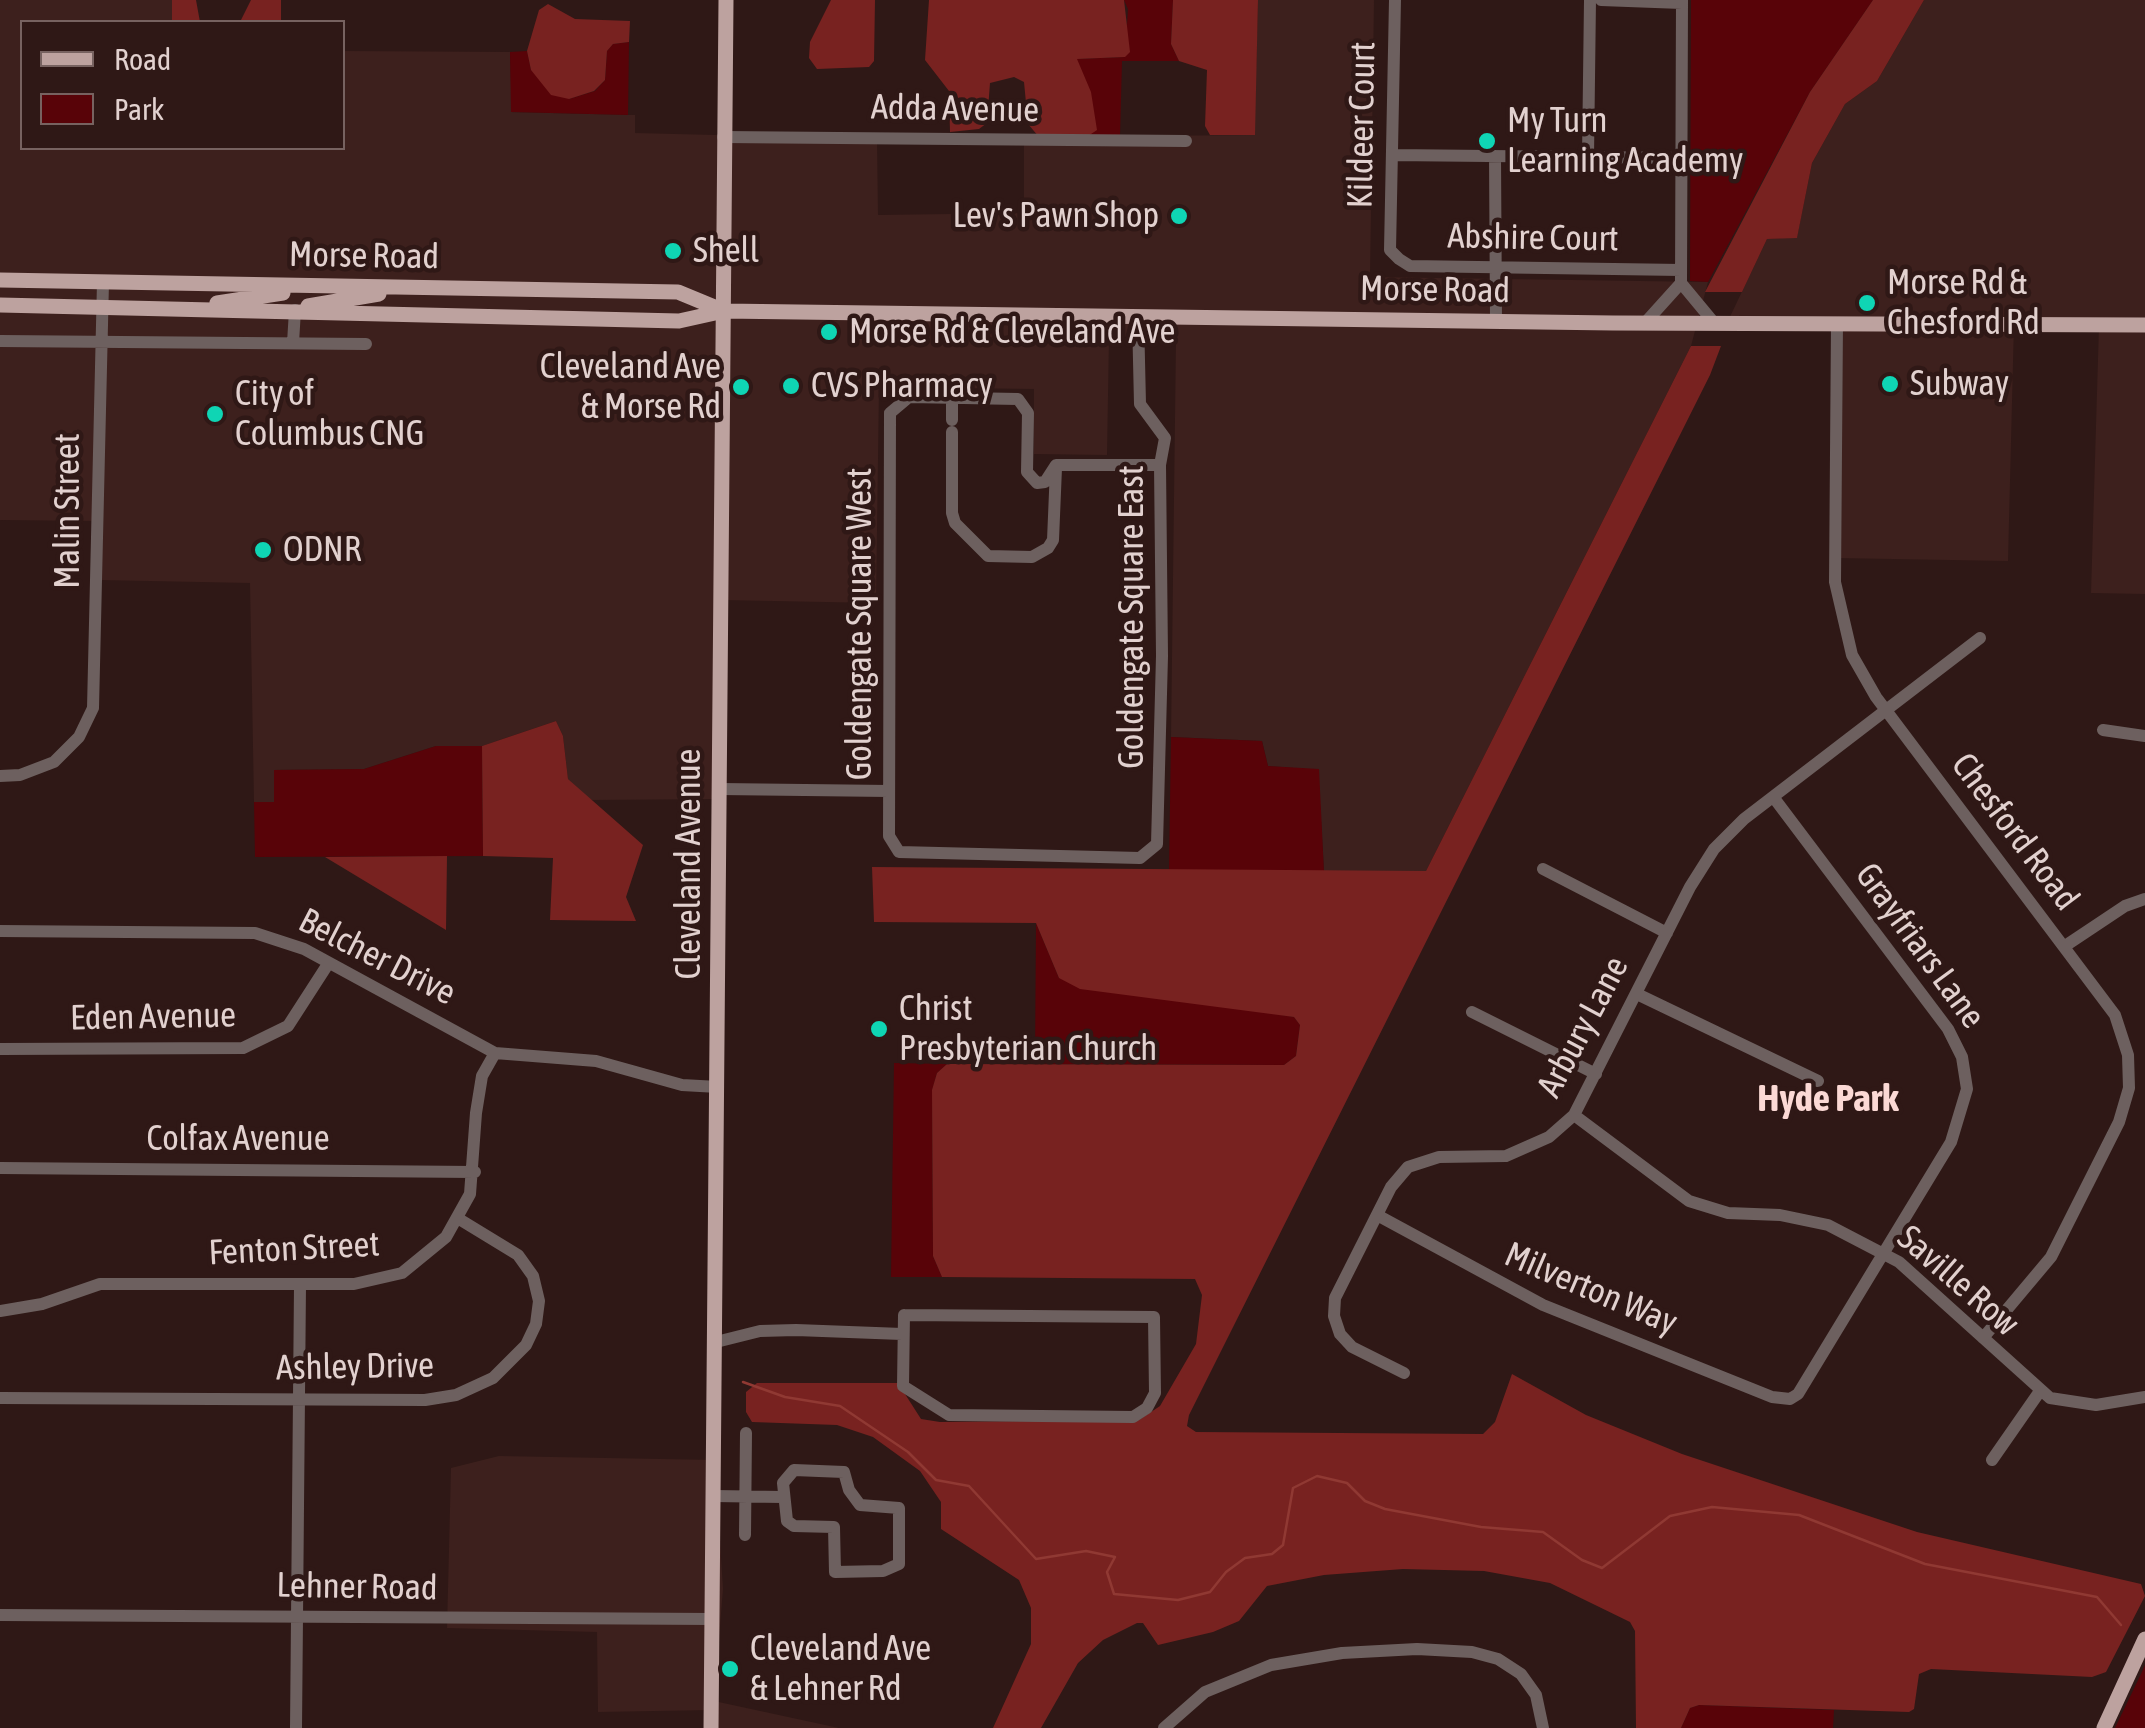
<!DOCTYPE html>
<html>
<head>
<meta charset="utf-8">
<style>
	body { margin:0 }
	#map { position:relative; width:2145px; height:1728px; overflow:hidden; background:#2f1816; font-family:"Asap Condensed",sans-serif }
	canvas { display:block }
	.legend { position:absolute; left:20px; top:20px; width:325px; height:130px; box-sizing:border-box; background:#2f1816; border:2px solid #776260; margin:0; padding:12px 18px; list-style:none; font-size:30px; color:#e2d1cf }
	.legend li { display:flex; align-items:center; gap:20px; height:50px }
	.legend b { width:50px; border:2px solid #776260 }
</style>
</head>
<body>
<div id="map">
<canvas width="2145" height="1728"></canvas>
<ul class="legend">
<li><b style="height:12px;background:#bda29f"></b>Road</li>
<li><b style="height:28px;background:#580308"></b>Park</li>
</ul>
</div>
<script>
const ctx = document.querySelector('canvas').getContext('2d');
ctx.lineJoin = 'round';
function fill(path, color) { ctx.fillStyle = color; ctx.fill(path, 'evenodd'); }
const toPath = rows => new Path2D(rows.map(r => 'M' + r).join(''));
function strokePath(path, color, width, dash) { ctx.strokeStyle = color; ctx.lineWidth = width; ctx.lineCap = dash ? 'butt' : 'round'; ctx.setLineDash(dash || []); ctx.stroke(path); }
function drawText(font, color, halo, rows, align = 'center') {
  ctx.font = font + ' "Asap Condensed",sans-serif'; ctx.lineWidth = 9; ctx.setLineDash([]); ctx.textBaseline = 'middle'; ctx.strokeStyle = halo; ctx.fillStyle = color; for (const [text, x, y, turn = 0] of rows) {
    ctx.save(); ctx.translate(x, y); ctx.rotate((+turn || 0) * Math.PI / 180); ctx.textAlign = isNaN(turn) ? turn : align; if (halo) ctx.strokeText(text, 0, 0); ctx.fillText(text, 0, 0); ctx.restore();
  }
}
fill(toPath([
	[0,0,172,0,172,22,22,22,22,148,342,148,343,51,510,52,512,112,635,115,635,133,877,139,878,215,1024,213,1024,137,1254,135,1258,0,1374,0,1370,277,1708,282,1691,346,1426,871,1324,872,1318,770,1268,766,1262,741,1171,737,1176,338,1109,337,1107,455,1034,454,1034,389,879,387,876,603,722,600,721,799,590,800,568,779,563,736,556,721,482,746,436,746,364,769,275,770,274,802,254,802,250,583,99,580,99,521,0,520],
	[1924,0,2145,0,2145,594,2091,593,2099,325,2014,323,2008,561,1835,558,1836,323,1727,323,1767,239,1797,237,1812,163,1845,104,1877,81],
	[499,1456,715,1460,723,1589,714,1701,839,1728,713,1728,712,1710,598,1712,597,1632,447,1628,451,1468]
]), '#3d201d');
fill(toPath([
	[1124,0,1173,0,1171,44,1179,61,1122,61,1120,136,1088,136,1076,59,1125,57,1128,9],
	[1691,0,1873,0,1810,92,1708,282,1690,281],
	[629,42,628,115,511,112,510,52,527,51,531,70,569,99,595,91,605,80,607,51,613,44],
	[1171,737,1262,741,1268,766,1319,769,1324,872,1169,871],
	[436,746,482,746,483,856,255,857,254,802,274,802,274,770,364,769],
	[1036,923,1059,978,1294,1017,1300,1025,1296,1056,1284,1065,1035,1064],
	[894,1063,947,1064,937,1073,932,1091,933,1256,942,1277,891,1277],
	[2145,1665,2145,1728,2115,1728,2141,1674],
	[1699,1705,1834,1710,1833,1728,1681,1728,1690,1708]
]), '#580308');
fill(toPath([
	[172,0,196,0,200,22,172,22],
	[251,0,281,0,281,22,240,22],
	[831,0,875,0,874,61,869,67,817,69,809,58,810,42],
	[929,0,1124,0,1130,52,1125,57,1077,59,1091,92,1097,130,1088,136,1039,137,1028,124,1024,82,1014,77,990,83,987,123,979,129,950,132,949,91,925,60],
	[1173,0,1258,0,1255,135,1210,135,1205,126,1207,70,1179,61,1171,44],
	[1873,0,1924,0,1877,81,1845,104,1812,163,1797,238,1767,239,1742,292,1705,292,1810,92],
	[548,4,575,19,630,21,629,42,613,44,607,51,605,80,594,91,569,99,551,95,531,70,527,51,539,10],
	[1691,346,1721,346,1710,375,1189,1415,1187,1426,1196,1432,1483,1434,1495,1422,1512,1374,1586,1415,1682,1454,1917,1532,2141,1584,2145,1596,2106,1672,2092,1677,1931,1669,1919,1674,1914,1709,1909,1712,1699,1705,1690,1708,1681,1728,1636,1728,1635,1631,1630,1622,1550,1583,1484,1571,1403,1569,1324,1575,1267,1586,1239,1621,1213,1632,1158,1645,1143,1623,1137,1623,1103,1640,1078,1663,1041,1728,993,1728,1031,1644,1031,1608,1019,1580,941,1529,941,1502,920,1471,873,1437,837,1425,752,1422,746,1412,746,1392,757,1383,898,1383,921,1419,940,1422,1139,1420,1160,1406,1196,1344,1202,1295,1195,1279,942,1277,933,1256,932,1090,937,1073,947,1064,1284,1065,1296,1056,1300,1025,1294,1017,1080,989,1059,978,1036,923,874,922,872,867,1426,871],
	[556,721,563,736,568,779,643,845,626,897,636,921,550,920,553,858,483,856,482,746],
	[447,856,446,930,325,857]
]), '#782220');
strokePath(toPath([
	[743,1382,785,1397,840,1406,908,1452,936,1480,969,1486,1036,1559,1086,1551,1115,1557,1107,1572,1114,1594,1178,1600,1210,1592,1226,1572,1245,1558,1272,1554,1283,1545,1293,1488,1317,1476,1347,1483,1365,1501,1385,1509,1481,1527,1543,1532,1582,1560,1602,1568,1670,1516,1712,1507,1799,1515,1925,1564,2097,1597,2121,1625]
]), '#903933', 2.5);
strokePath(toPath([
	[1395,0,1390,250,1399,259,1410,266,1681,270],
	[1601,0,1682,3],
	[1682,0,1681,283,1715,324],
	[723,137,1186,141],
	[1392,155,1682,158],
	[1495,156,1496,320],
	[1588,157,1590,0],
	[1138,317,1140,404,1165,438,1160,465,1162,656,1157,844,1140,858,899,852,889,836,890,413,909,397,1018,399,1028,413,1027,472,1037,483,1045,482,1056,465,1160,465],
	[1837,323,1835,582,1852,655,1876,697,2115,1015,2128,1055,2129,1088,2119,1122,2051,1257,1983,1338],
	[1644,324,1681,283],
	[0,341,366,344],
	[293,343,295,310],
	[952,420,952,397],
	[952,432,952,513,955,523,988,556,1032,557,1048,548,1053,540,1056,468],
	[2103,730,2145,736],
	[0,776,20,775,54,762,79,737,93,708,103,282],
	[720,789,889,791],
	[1543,869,1667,933],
	[0,931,255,933,304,949,495,1053,596,1061,682,1085,718,1087],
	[2065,946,2125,906,2145,899],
	[1637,994,1818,1081],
	[1472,1012,1596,1074],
	[0,1049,243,1048,288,1026,328,964],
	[1574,1115,1689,1201,1728,1213,1780,1215,1828,1225,1899,1262,2050,1398,2096,1405,2145,1397],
	[0,1168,475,1172],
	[1377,1215,1543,1305,1772,1397,1790,1399,1798,1394,1951,1142,1967,1089,1962,1057,1948,1029,1774,798],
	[0,1311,42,1304,100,1284,354,1284,402,1273,446,1237,470,1194,476,1113,482,1076,495,1053],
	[904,1315,1154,1317,1155,1393,1147,1408,1133,1417,949,1415,903,1386,904,1315],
	[716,1342,760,1331,796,1330,902,1334],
	[1404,1373,1352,1347,1340,1334,1334,1316,1335,1298,1391,1187,1408,1167,1439,1157,1506,1156,1549,1137,1574,1115,1690,887,1714,849,1744,819,1980,638],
	[0,1398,425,1400,456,1395,493,1378,526,1345,536,1324,539,1301,533,1276,518,1255,459,1219],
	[1992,1460,2040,1391],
	[794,1470,844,1472,849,1490,860,1505,899,1508,899,1564,883,1571,835,1572,834,1527,794,1526,787,1521,783,1483,794,1470],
	[714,1496,782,1497],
	[745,1535,746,1433],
	[0,1615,713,1619],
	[296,1728,300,1285],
	[1164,1728,1205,1692,1271,1665,1342,1653,1417,1649,1472,1652,1498,1659,1521,1674,1536,1695,1543,1728]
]), '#6d605f', 12);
strokePath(toPath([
	[0,280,678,292,724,311],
	[217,303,283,293],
	[0,305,679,321,724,311,1613,323,2145,325],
	[308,306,379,294],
	[711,1728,726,0],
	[2104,1728,2145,1639]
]), '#bda29f', 15);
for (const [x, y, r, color] of [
	[1487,141,10,"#0fd5b4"],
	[1179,216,10,"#0fd5b4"],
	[673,251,10,"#0fd5b4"],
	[1867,303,10,"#0fd5b4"],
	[829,332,10,"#0fd5b4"],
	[1890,384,10,"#0fd5b4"],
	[791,386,10,"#0fd5b4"],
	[741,387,10,"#0fd5b4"],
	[215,414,10,"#0fd5b4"],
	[263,550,10,"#0fd5b4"],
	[879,1029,10,"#0fd5b4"],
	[730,1669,10,"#0fd5b4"]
]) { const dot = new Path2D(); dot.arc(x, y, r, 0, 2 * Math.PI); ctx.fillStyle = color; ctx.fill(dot); strokePath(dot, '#2f1816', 4); }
drawText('35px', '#e2d1cf', '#2f1816', [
	["Adda Avenue",955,109,1],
	["Kildeer Court",1362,125,-89],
	["Abshire Court",1533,238,1],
	["Morse Road",364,256,1],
	["Morse Road",1435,290,1],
	["Malin Street",68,511,-90],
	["Goldengate Square East",1132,617,-90],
	["Goldengate Square West",860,624,-90],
	["Chesford Road",2015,832,53],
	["Cleveland Avenue",689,864,-90],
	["Grayfriars Lane",1920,946,54],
	["Belcher Drive",377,957,27],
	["Eden Avenue",153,1017,-1],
	["Arbury Lane",1583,1027,-62],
	["Colfax Avenue",238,1139],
	["Fenton Street",294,1249,-3],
	["Saville Row",1958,1281,41],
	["Milverton Way",1591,1289,23],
	["Ashley Drive",355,1367,-1],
	["Lehner Road",357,1587,1]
]);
drawText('35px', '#e2d1cf', '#2f1816', [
	["My Turn",1507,121],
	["Learning Academy",1507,161],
	["Lev's Pawn Shop",1159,216,"right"],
	["Shell",693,251],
	["Morse Rd &",1887,283],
	["Chesford Rd",1887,323],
	["Morse Rd & Cleveland Ave",849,332],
	["Cleveland Ave",721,367,"right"],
	["& Morse Rd",721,407,"right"],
	["Subway",1910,384],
	["CVS Pharmacy",811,386],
	["City of",235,394],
	["Columbus CNG",235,434],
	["ODNR",283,550],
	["Christ",899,1009],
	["Presbyterian Church",899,1049],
	["Cleveland Ave",750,1649],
	["& Lehner Rd",750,1689]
], 'left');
drawText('bold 38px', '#fbd9d5', '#2f1816', [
	["Hyde Park",1828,1099]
]);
</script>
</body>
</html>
